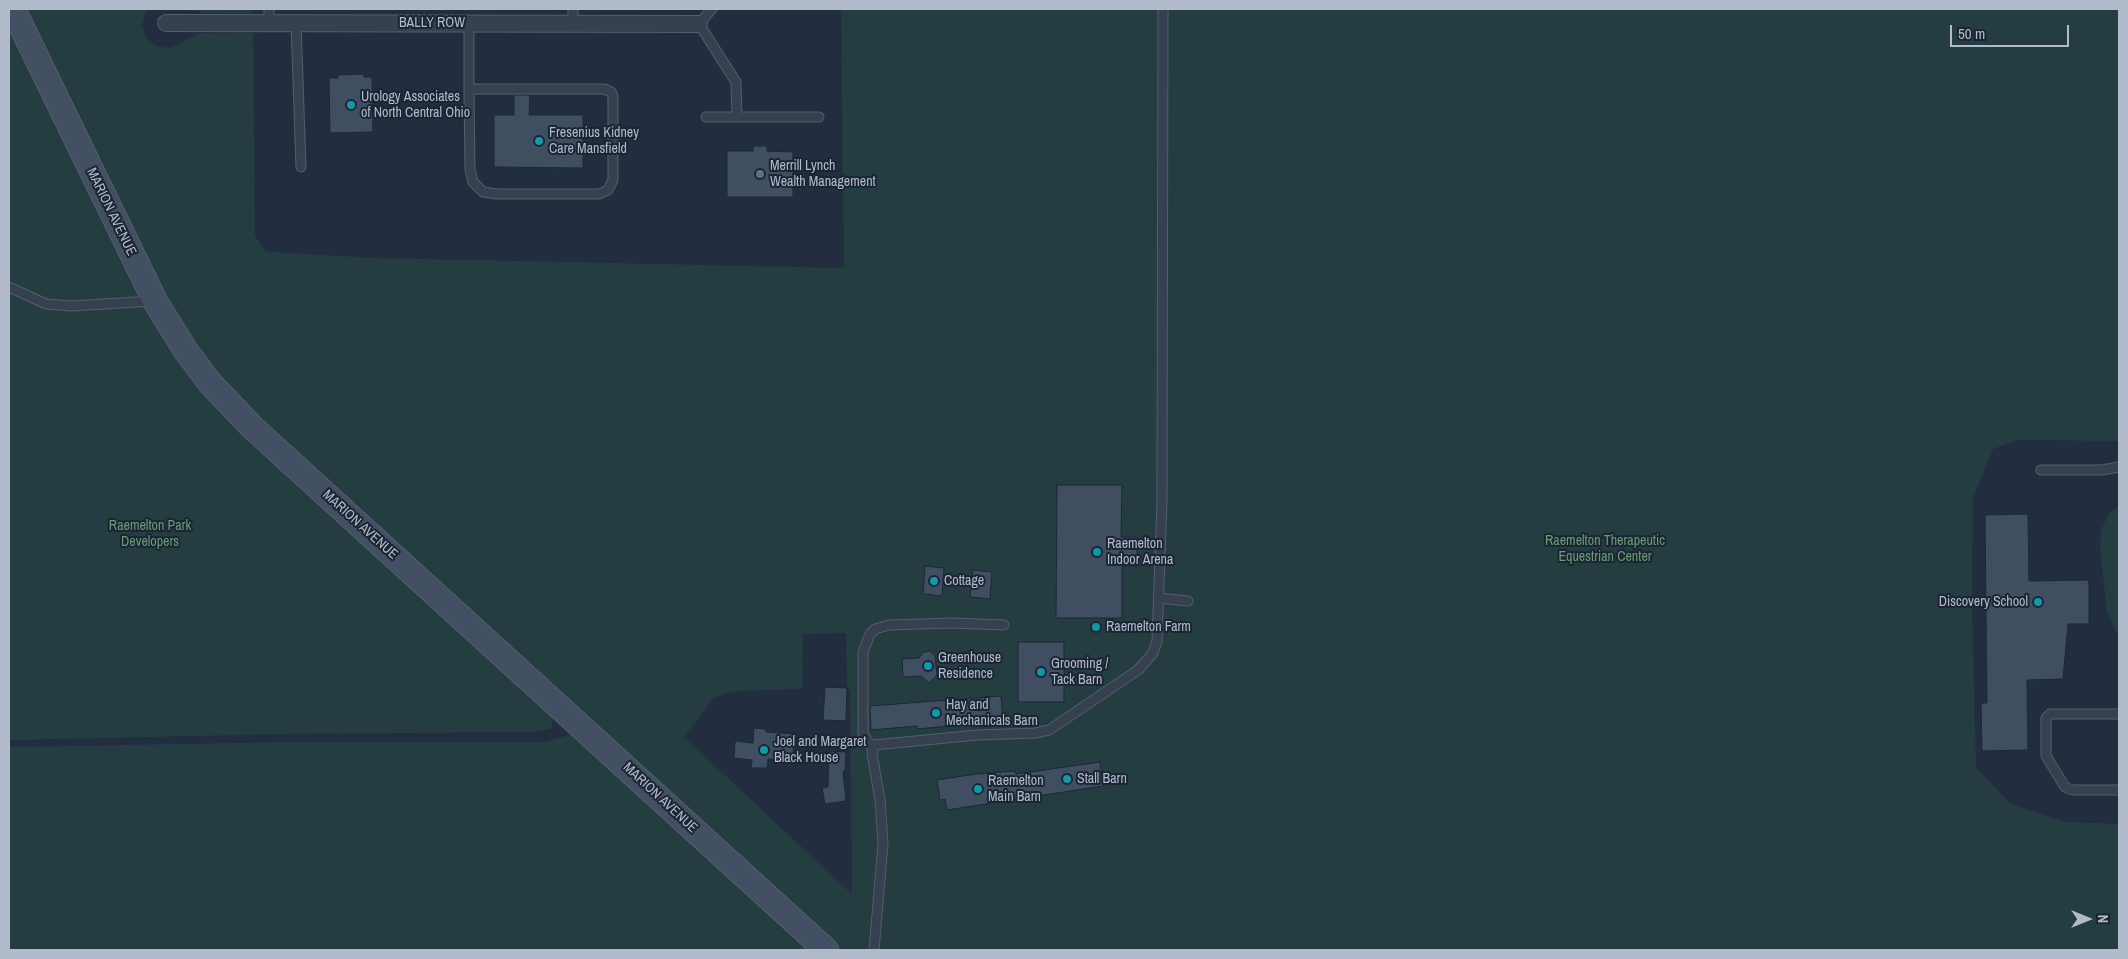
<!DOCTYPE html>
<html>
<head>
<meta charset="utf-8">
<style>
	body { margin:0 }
	#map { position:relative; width:2128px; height:959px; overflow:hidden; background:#222e40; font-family:"Archivo Narrow",sans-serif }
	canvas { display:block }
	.frame { position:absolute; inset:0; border:10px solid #b2bbca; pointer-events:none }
	.north { position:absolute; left:2063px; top:894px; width:50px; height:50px; -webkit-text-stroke:4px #1b2534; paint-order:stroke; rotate:90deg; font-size:14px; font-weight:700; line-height:20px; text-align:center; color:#b2bbca }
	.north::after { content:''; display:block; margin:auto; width:18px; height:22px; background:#b2bbca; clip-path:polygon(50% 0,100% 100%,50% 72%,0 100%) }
	.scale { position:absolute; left:1950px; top:25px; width:119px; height:22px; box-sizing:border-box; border:2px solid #b2bbca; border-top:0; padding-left:6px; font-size:15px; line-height:18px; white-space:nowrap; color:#b2bbca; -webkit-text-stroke:4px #1b2534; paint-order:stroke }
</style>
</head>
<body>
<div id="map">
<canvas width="2128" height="959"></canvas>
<div class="frame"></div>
<div class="north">N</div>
<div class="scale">50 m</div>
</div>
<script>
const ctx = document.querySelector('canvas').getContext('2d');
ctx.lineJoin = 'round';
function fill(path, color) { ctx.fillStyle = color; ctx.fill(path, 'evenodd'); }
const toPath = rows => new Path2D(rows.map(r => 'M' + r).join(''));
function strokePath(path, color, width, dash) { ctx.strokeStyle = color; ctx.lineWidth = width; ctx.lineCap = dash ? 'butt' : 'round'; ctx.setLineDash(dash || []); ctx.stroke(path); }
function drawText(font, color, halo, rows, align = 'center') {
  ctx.font = font + ' "Archivo Narrow",sans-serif'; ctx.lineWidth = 4; ctx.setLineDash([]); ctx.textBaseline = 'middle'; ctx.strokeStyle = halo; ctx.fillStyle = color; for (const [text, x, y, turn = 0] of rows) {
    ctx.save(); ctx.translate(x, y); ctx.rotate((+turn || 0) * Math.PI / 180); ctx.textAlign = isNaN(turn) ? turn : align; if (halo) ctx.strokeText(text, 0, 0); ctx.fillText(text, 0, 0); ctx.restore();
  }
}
fill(toPath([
	[27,9,147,9,142,25,145,35,152,43,160,47,171,48,195,35,202,33,253,33,255,236,267,252,377,258,844,268,841,9,2119,9,2119,441,2017,440,1993,449,1973,498,1972,604,1976,768,2011,804,2066,822,2119,824,2119,950,837,950,267,430,186,337,71,110],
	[846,633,847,686,850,692,852,894,684,737,713,698,733,691,802,689,803,634],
	[191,9,253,9,253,13,204,13],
	[9,28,156,319,554,712,551,729,533,732,288,734,9,740],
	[2119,506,2119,638,2107,612,2100,548,2101,530,2110,512],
	[577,733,814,950,9,950,9,747,294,742,544,742]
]), '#243d40');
const building = toPath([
	[364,74,364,77,372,77,373,132,330,133,329,78,338,78,338,75,364,74],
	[514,95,530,95,529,115,583,115,583,168,494,167,494,115,514,115,514,95],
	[753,146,767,146,767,151,793,152,793,197,727,197,727,151,753,151,753,146],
	[1057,485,1122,485,1121,537,1137,537,1137,566,1122,566,1122,618,1056,618,1057,485],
	[2028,514,2029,581,2089,580,2089,624,2068,624,2063,679,2027,680,2028,750,1982,751,1981,703,1987,703,1985,515,2028,514],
	[925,566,944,568,942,596,923,594,925,566],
	[973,570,992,572,990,599,970,597,973,570],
	[1018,642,1064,642,1064,702,1018,702,1018,642],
	[930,651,935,656,937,675,929,683,921,676,903,677,902,659,919,658,924,652,930,651],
	[825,687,847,688,846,721,823,720,825,687],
	[1001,696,1003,721,917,729,917,726,871,730,870,706,1001,696],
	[754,728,766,729,766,732,794,734,793,761,768,759,767,768,751,768,752,760,734,758,735,741,753,743,754,728],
	[829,751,846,752,845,771,843,771,846,801,825,804,822,788,828,787,829,751],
	[1100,762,1103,786,947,810,945,799,940,800,937,780,976,774,1015,771,1016,774,1100,762]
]);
fill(building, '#404e62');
strokePath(building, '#1d2736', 1);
const lane = toPath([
	[712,9,699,24,736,82,737,117],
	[269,23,269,9],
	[296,23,301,167],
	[469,23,469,89,470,169,473,182,483,192,496,194,599,194,608,190,613,180,613,96,611,92,605,89,469,89],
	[573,24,573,9],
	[706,117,819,117],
	[9,287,46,304,72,306,152,301],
	[2041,470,2102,470,2119,467],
	[1159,598,1188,601],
	[2119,714,2050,714,2046,718,2046,756,2065,787,2072,790,2119,790],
	[872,748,863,734,863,652,870,634,875,629,889,625,952,623,1004,625],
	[874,950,883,844,880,800,872,754,874,745,977,735,1035,733,1049,730,1138,670,1153,653,1157,641,1162,501,1163,9]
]);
const street = toPath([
	[166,23,699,24]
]);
const secondary = toPath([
	[13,9,155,301,186,351,210,383,253,428,826,950]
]);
strokePath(lane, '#545e6d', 11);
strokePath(street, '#545e6d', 18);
strokePath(secondary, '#545e6d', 26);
strokePath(lane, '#36404f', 9);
strokePath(street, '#36404f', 16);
strokePath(secondary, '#434f63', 24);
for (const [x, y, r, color] of [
	[351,105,5,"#0f9aa8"],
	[539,141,5,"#0f9aa8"],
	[760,174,5,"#5c6f8a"],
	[1097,552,5,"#0f9aa8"],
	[934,581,5,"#0f9aa8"],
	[2038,602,5,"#0f9aa8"],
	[1096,627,5,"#0f9aa8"],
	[928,666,5,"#0f9aa8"],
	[1041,672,5,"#0f9aa8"],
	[936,713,5,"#0f9aa8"],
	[764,750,5,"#0f9aa8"],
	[1067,779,5,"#0f9aa8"],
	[978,789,5,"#0f9aa8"]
]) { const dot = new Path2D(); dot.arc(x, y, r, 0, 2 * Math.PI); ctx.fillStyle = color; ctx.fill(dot); strokePath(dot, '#1b2534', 2); }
drawText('14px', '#b2bbca', '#1b2534', [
	["BALLY ROW",432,23],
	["MARION AVENUE",111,212,64],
	["MARION AVENUE",360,525,42],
	["MARION AVENUE",660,798,43]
]);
drawText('14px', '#b2bbca', '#1b2534', [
	["Urology Associates",361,97],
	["of North Central Ohio",361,113],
	["Fresenius Kidney",549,133],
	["Care Mansfield",549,149],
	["Merrill Lynch",770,166],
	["Wealth Management",770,182],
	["Raemelton",1107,544],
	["Indoor Arena",1107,560],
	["Cottage",944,581],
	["Discovery School",2028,602,"right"],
	["Raemelton Farm",1106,627],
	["Greenhouse",938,658],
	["Residence",938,674],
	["Grooming /",1051,664],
	["Tack Barn",1051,680],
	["Hay and",946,705],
	["Mechanicals Barn",946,721],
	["Joel and Margaret",774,742],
	["Black House",774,758],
	["Stall Barn",1077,779],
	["Raemelton",988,781],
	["Main Barn",988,797]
], 'left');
drawText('14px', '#679e73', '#1b2534', [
	["Raemelton Park",150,526],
	["Developers",150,542],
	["Raemelton Therapeutic",1605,541],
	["Equestrian Center",1605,557]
]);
</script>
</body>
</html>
